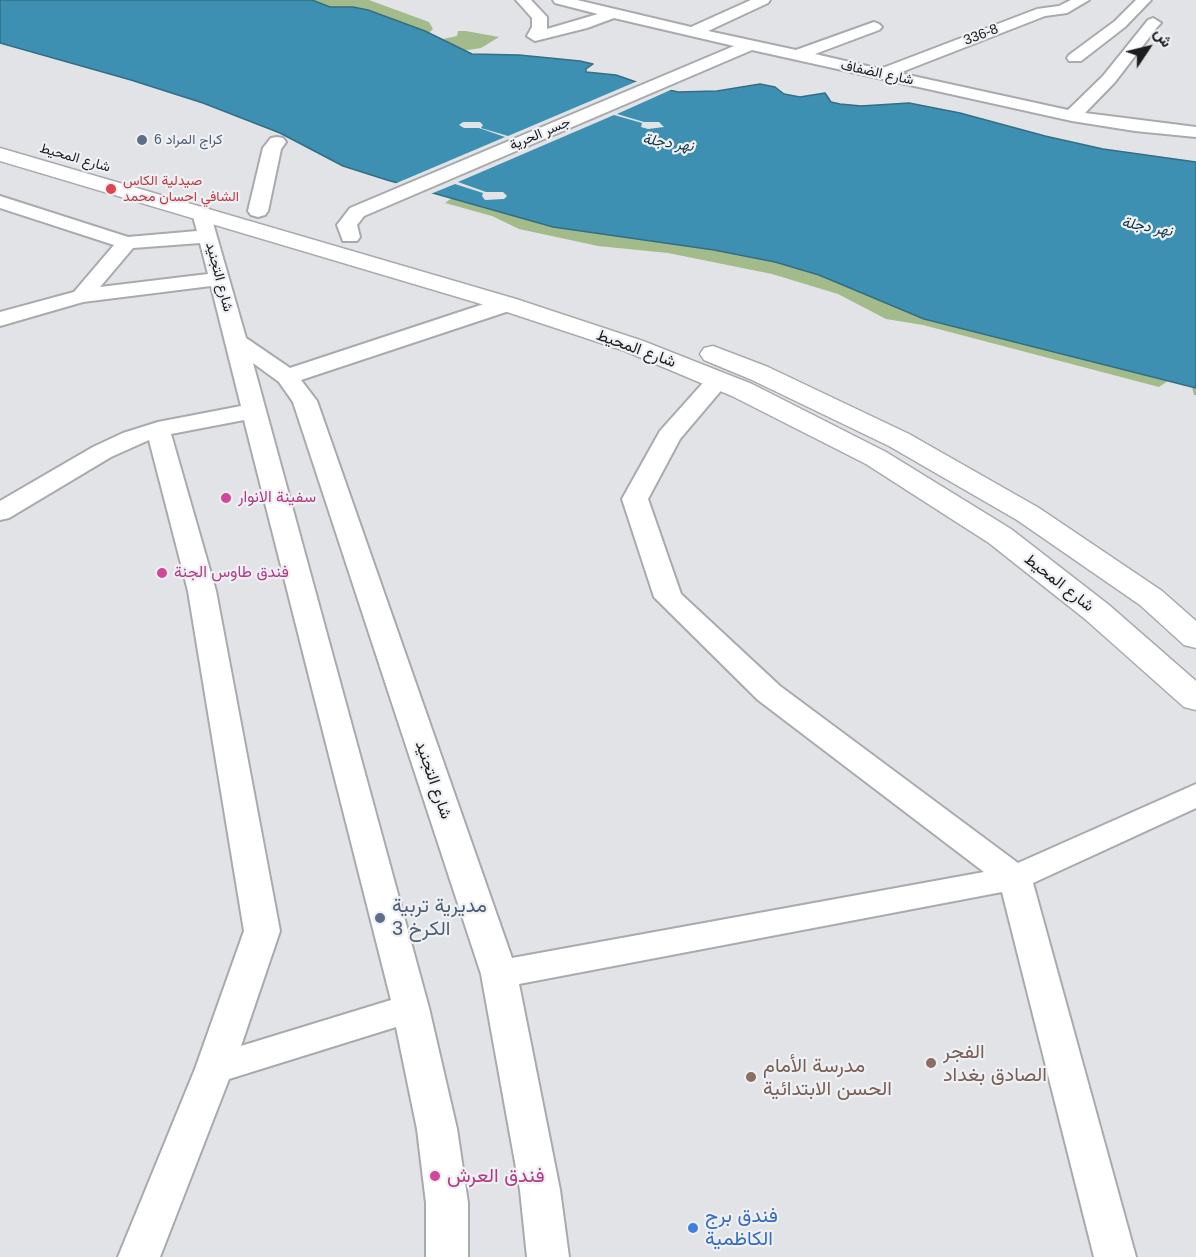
<!DOCTYPE html>
<html>
<head>
<meta charset="utf-8">
<style>
	body { margin:0 }
	#map { position:relative; width:1196px; height:1257px; overflow:hidden; background:#e1e3e6; font-family:Helvetica,Vazirmatn,sans-serif }
	canvas { display:block }
	.north { position:absolute; left:1118px; top:18px; width:60px; height:60px; -webkit-text-stroke:4px #eef0f3; paint-order:stroke; rotate:55deg; font-size:16px; font-weight:700; line-height:24px; text-align:center; color:#1c1d1e }
	.north::after { content:''; display:block; margin:auto; width:21px; height:27px; background:#1c1d1e; clip-path:polygon(50% 0,100% 100%,50% 72%,0 100%) }
</style>
</head>
<body>
<div id="map">
<canvas width="1196" height="1257"></canvas>
<div class="north">ش</div>
</div>
<script>
const ctx = document.querySelector('canvas').getContext('2d');
ctx.lineJoin = 'round';
function fill(path, color) { ctx.fillStyle = color; ctx.fill(path, 'evenodd'); }
const toPath = rows => new Path2D(rows.map(r => 'M' + r).join(''));
function strokePath(path, color, width, dash) { ctx.strokeStyle = color; ctx.lineWidth = width; ctx.lineCap = dash ? 'butt' : 'round'; ctx.setLineDash(dash || []); ctx.stroke(path); }
function drawText(font, color, halo, rows, align = 'center') {
  ctx.font = font + ' Helvetica,Vazirmatn,sans-serif'; ctx.lineWidth = 4.5; ctx.setLineDash([]); ctx.textBaseline = 'middle'; ctx.strokeStyle = halo; ctx.fillStyle = color; for (const [text, x, y, turn = 0] of rows) {
    ctx.save(); ctx.translate(x, y); ctx.rotate((+turn || 0) * Math.PI / 180); ctx.textAlign = isNaN(turn) ? turn : align; if (halo) ctx.strokeText(text, 0, 0); ctx.fillText(text, 0, 0); ctx.restore();
  }
}
fill(toPath([
	[297,0,369,0,429,22,433,29,429,33],
	[458,31,466,31,499,37,481,48,462,51,443,39,457,36],
	[452,198,485,208,748,249,1196,380,1196,395,1194,395,1192,387,1168,381,1159,387,923,325,886,319,838,294,772,274,668,253,598,246,519,229,492,216,445,203]
]), '#a3bb8b');
const water = toPath([
	[0,0,312,0,330,7,353,7,368,10,425,31,472,54,519,55,580,61,593,64,586,69,586,72,616,75,639,83,678,92,717,91,760,84,775,87,784,94,800,97,825,93,831,102,840,104,861,106,909,103,960,113,1045,136,1103,149,1196,162,1196,388,924,319,819,275,775,262,714,250,553,227,387,180,343,166,280,133,203,103,131,80,0,43,0,0]
]);
fill(water, '#3d90b1');
strokePath(water, '#336e85', 1.5);
fill(toPath([
	[640,80,675,88,617,114,644,122,659,122,664,127,648,129,641,127,642,123,614,115,458,182,486,192,503,192,507,196,504,199,485,200,482,196,483,193,455,184,428,195,392,185,505,137,479,128,464,128,459,125,463,122,480,122,483,125,481,128,508,136]
]), '#e1e3e6');
const minor = toPath([
	[516,0,531,0,547,17,547,29,598,14,555,3,553,0,577,0,691,27,751,0,770,0,768,3,708,31,796,50,874,22,879,24,882,27,879,30,815,54,880,69,1037,9,1059,6,1071,0,1089,0,1067,13,1045,16,899,73,1068,110,1103,76,1148,20,1153,18,1161,23,1158,26,1115,82,1085,113,1196,127,1196,137,1135,131,1072,121,752,50,364,216,357,225,360,237,357,241,343,241,337,225,350,208,734,46,614,18,587,28,535,41,527,36,532,27,532,18,516,0],
	[1136,0,1151,0,1125,27,1081,61,1069,61,1067,58,1069,55,1115,21,1136,0],
	[277,137,283,138,286,142,281,149,268,211,265,215,258,217,251,215,248,211,263,148,271,138,277,137],
	[0,196,128,237,197,231,192,213,195,209,209,209,246,338,290,368,499,299,507,298,515,299,518,304,515,309,301,380,317,401,512,958,984,872,758,700,654,597,622,499,660,431,710,375,718,373,726,375,730,380,680,439,648,499,681,594,780,686,1018,863,1196,784,1196,808,1033,883,1136,1257,1094,1257,1002,892,519,984,560,1190,569,1257,527,1257,520,1190,481,974,293,402,279,382,253,363,429,1008,457,1129,468,1203,468,1257,426,1257,426,1203,417,1129,396,1027,229,1079,160,1257,118,1257,195,1069,244,931,188,591,149,440,111,457,9,518,0,520,0,501,93,447,123,433,158,422,241,406,211,286,83,302,0,326,0,312,74,292,114,245,0,208,0,196],
	[200,243,208,274,100,287,133,248,200,243],
	[244,420,391,1000,241,1046,280,931,216,591,171,434,244,420]
]);
const major = toPath([
	[0,148,516,299,643,341,752,384,886,452,1011,529,1109,605,1196,681,1196,710,1184,707,1085,619,989,543,866,464,732,396,625,351,498,309,0,161,0,148],
	[713,346,768,367,909,434,1039,508,1162,591,1196,621,1196,648,1184,645,1140,605,1017,520,889,446,750,379,704,360,700,354,704,348,713,346]
]);
strokePath(minor, '#a8aaad', 4);
strokePath(major, '#a8aaad', 3);
fill(minor, '#fff');
fill(major, '#fff');
for (const [x, y, r, color] of [
	[142,140,6,"#5c6f8a"],
	[111,189,6,"#e0444e"],
	[226,498,6,"#d1479c"],
	[162,573,6,"#d1479c"],
	[380,918,6,"#5c6f8a"],
	[931,1063,6,"#8d6e63"],
	[751,1077,6,"#8d6e63"],
	[435,1176,6,"#d1479c"],
	[693,1228,6,"#3f7fe0"]
]) { const dot = new Path2D(); dot.arc(x, y, r, 0, 2 * Math.PI); ctx.fillStyle = color; ctx.fill(dot); strokePath(dot, '#eef0f3', 2); }
drawText('14px', '#1c1d1e', '#eef0f3', [
	["336-8",981,35,-21],
	["شارع الضفاف",877,73,12],
	["جسر الحرية",540,134,-23],
	["شارع المحيط",75,158,16],
	["شارع التجنيد",219,277,75]
]);
drawText('14px', '#4e5e75', '#eef0f3', [
	["كراج المراد 6",154,140]
], 'left');
drawText('14px', '#be3a42', '#eef0f3', [
	["صيدلية الكاس",123,181],
	["الشافي احسان محمد",123,197]
], 'left');
drawText('italic 15px', '#123847', '#eef0f3', [
	["نهر دجلة",668,143,9],
	["نهر دجلة",1147,227,11]
]);
drawText('16px', '#1c1d1e', '#eef0f3', [
	["شارع المحيط",636,349,20],
	["شارع المحيط",1059,583,38],
	["شارع التجنيد",433,780,71]
]);
drawText('16px', '#b23c85', '#eef0f3', [
	["سفينة الانوار",238,498],
	["فندق طاوس الجنة",174,573]
], 'left');
drawText('20px', '#4e5e75', '#eef0f3', [
	["مديرية تربية",392,906],
	["الكرخ 3",392,929]
], 'left');
drawText('20px', '#785e54', '#eef0f3', [
	["الفجر",943,1052],
	["الصادق بغداد",943,1075],
	["مدرسة الأمام",763,1066],
	["الحسن الابتدائية",763,1089]
], 'left');
drawText('20px', '#b23c85', '#eef0f3', [
	["فندق العرش",447,1176]
], 'left');
drawText('20px', '#366cbe', '#eef0f3', [
	["فندق برج",705,1216],
	["الكاظمية",705,1239]
], 'left');
</script>
</body>
</html>
